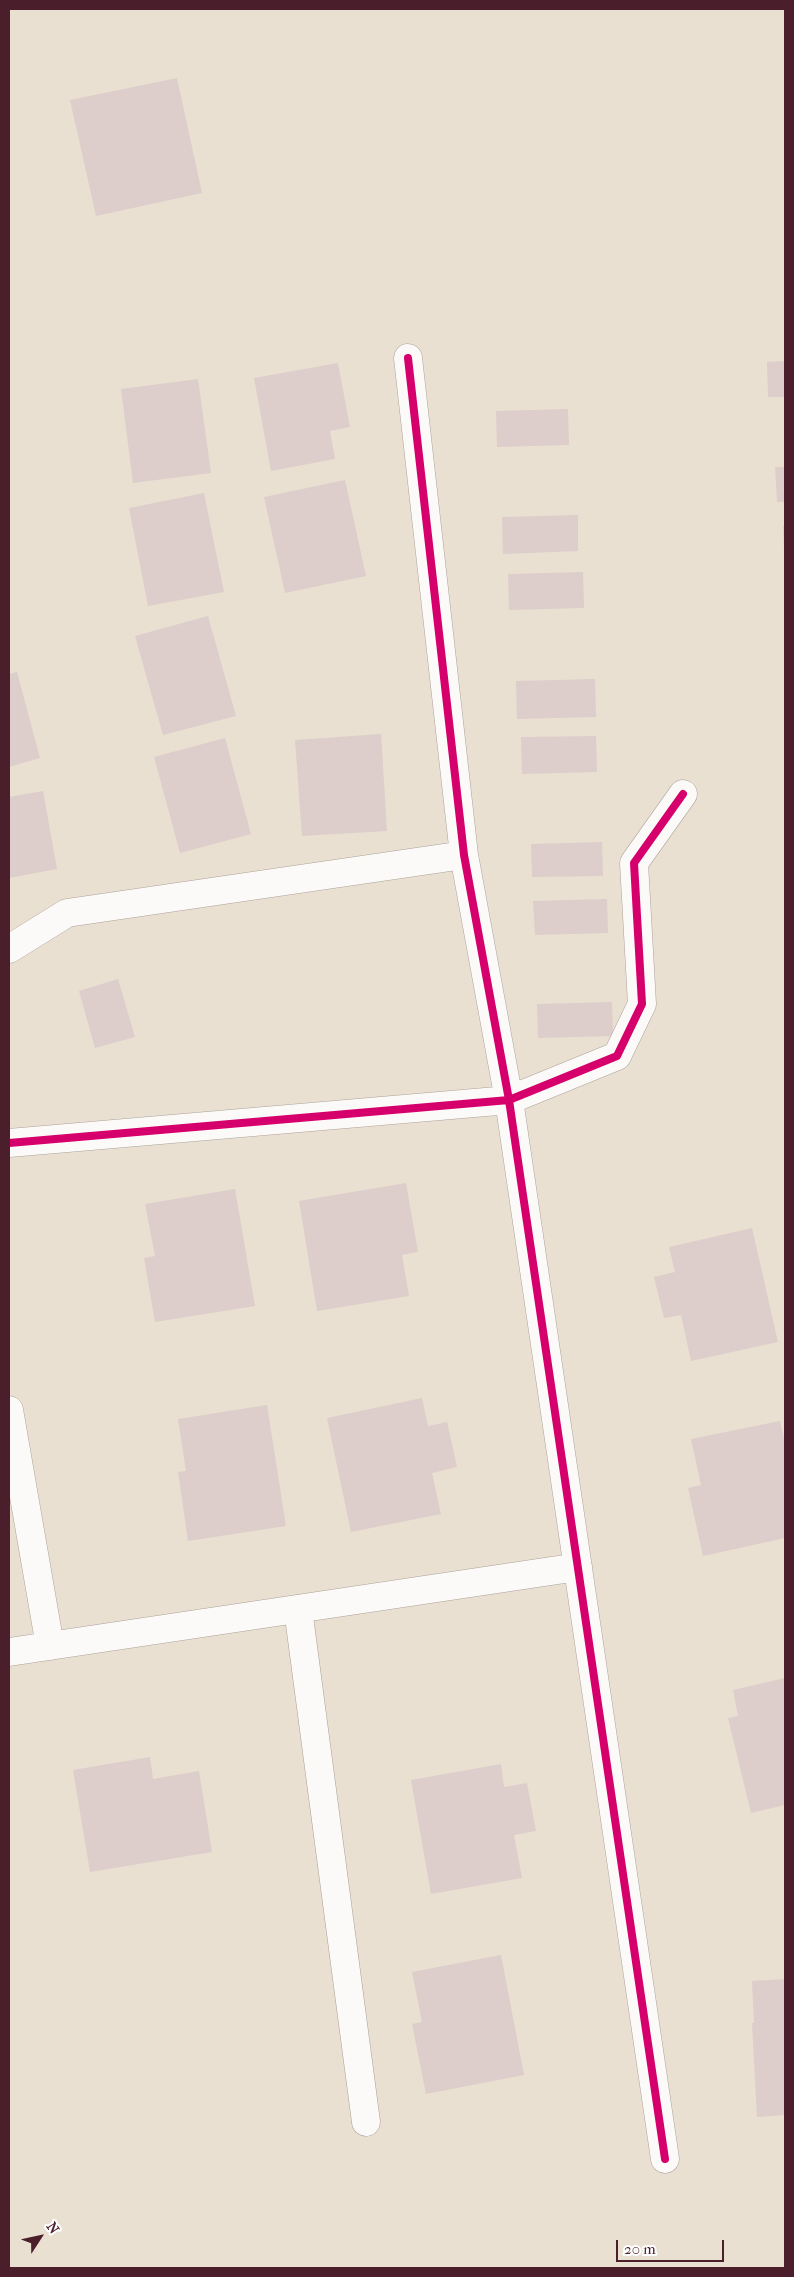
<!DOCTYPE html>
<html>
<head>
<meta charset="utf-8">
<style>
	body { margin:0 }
	#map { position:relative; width:794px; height:2277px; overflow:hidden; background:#e9e0d1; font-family:"IM FELL French Canon",serif }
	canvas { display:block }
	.frame { position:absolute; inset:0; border:10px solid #4a1f2b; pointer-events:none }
	.north { position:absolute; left:15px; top:2212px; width:50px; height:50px; -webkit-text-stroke:4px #fff; paint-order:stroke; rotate:55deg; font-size:14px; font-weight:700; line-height:20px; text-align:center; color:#4a1f2b }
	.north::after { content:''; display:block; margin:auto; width:18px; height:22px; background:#4a1f2b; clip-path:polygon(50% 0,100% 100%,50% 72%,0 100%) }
	.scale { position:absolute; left:616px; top:2240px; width:108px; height:22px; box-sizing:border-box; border:2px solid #4a1f2b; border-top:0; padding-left:6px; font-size:15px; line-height:18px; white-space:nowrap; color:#4a1f2b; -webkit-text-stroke:4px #fff; paint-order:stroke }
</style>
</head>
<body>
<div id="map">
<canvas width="794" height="2277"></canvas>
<div class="frame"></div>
<div class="north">N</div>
<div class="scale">20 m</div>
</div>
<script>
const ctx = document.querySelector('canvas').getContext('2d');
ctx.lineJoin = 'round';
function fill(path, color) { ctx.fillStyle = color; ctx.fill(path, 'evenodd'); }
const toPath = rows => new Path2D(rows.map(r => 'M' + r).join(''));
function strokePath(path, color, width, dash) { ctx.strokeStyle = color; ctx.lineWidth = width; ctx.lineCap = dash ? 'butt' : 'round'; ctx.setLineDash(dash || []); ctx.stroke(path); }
fill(toPath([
	[177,78,202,193,96,216,70,100],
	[785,361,785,397,768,397,767,362],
	[338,363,350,427,330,431,335,459,271,471,254,378],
	[198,379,211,473,133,483,121,389],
	[568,409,569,445,497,447,496,411],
	[775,467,785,467,785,502,777,502],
	[345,480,366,576,285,593,264,497],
	[204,493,224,592,148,606,129,508],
	[578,515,578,551,503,554,502,517],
	[785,525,785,551,784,551,783,526],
	[583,572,584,608,509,610,508,574],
	[208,616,236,716,163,735,135,636],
	[17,672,40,758,9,767,9,674],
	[595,679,596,717,517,719,516,681],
	[381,734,387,831,302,836,295,740],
	[596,736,597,772,522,774,521,737],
	[225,738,251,834,180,853,154,757],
	[43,791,57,869,9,878,9,797],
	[602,842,603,876,532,877,531,844],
	[607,899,608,933,535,935,533,901],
	[118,979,135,1037,95,1048,79,991],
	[612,1002,613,1036,538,1038,537,1004],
	[406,1183,418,1252,402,1255,409,1296,317,1311,299,1201],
	[235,1189,255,1306,155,1322,144,1258,155,1256,145,1204],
	[752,1228,778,1342,691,1361,681,1315,664,1318,654,1277,675,1272,669,1247],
	[422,1398,428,1426,447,1422,457,1467,432,1473,441,1514,351,1532,327,1418],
	[267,1405,286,1526,188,1541,178,1472,186,1471,178,1419],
	[780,1421,785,1444,785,1538,703,1556,688,1488,701,1485,691,1439],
	[785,1678,785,1805,751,1813,728,1718,738,1716,733,1690],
	[150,1757,153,1779,199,1771,212,1852,90,1872,73,1770],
	[501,1764,504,1787,527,1783,536,1831,514,1835,522,1878,431,1894,411,1780],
	[501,1955,524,2075,426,2094,412,2024,422,2022,412,1972],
	[785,1979,785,2115,757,2117,752,2023,754,2023,752,1981]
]), '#ddcdcb');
const street = toPath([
	[408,358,464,855,509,1100,665,2159],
	[9,949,67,913,464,855],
	[9,1143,509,1100,617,1056,642,1004,634,863,683,794],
	[9,1410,50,1646],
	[298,1609,366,2122],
	[9,1652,578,1567]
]);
strokePath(street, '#aca19a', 29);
strokePath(street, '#fcfaf8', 28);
strokePath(toPath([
	[408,358,464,855,509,1100,665,2159],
	[9,1143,509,1100,617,1056,642,1004,634,863,683,794]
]), '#d6006c', 8);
</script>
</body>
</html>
